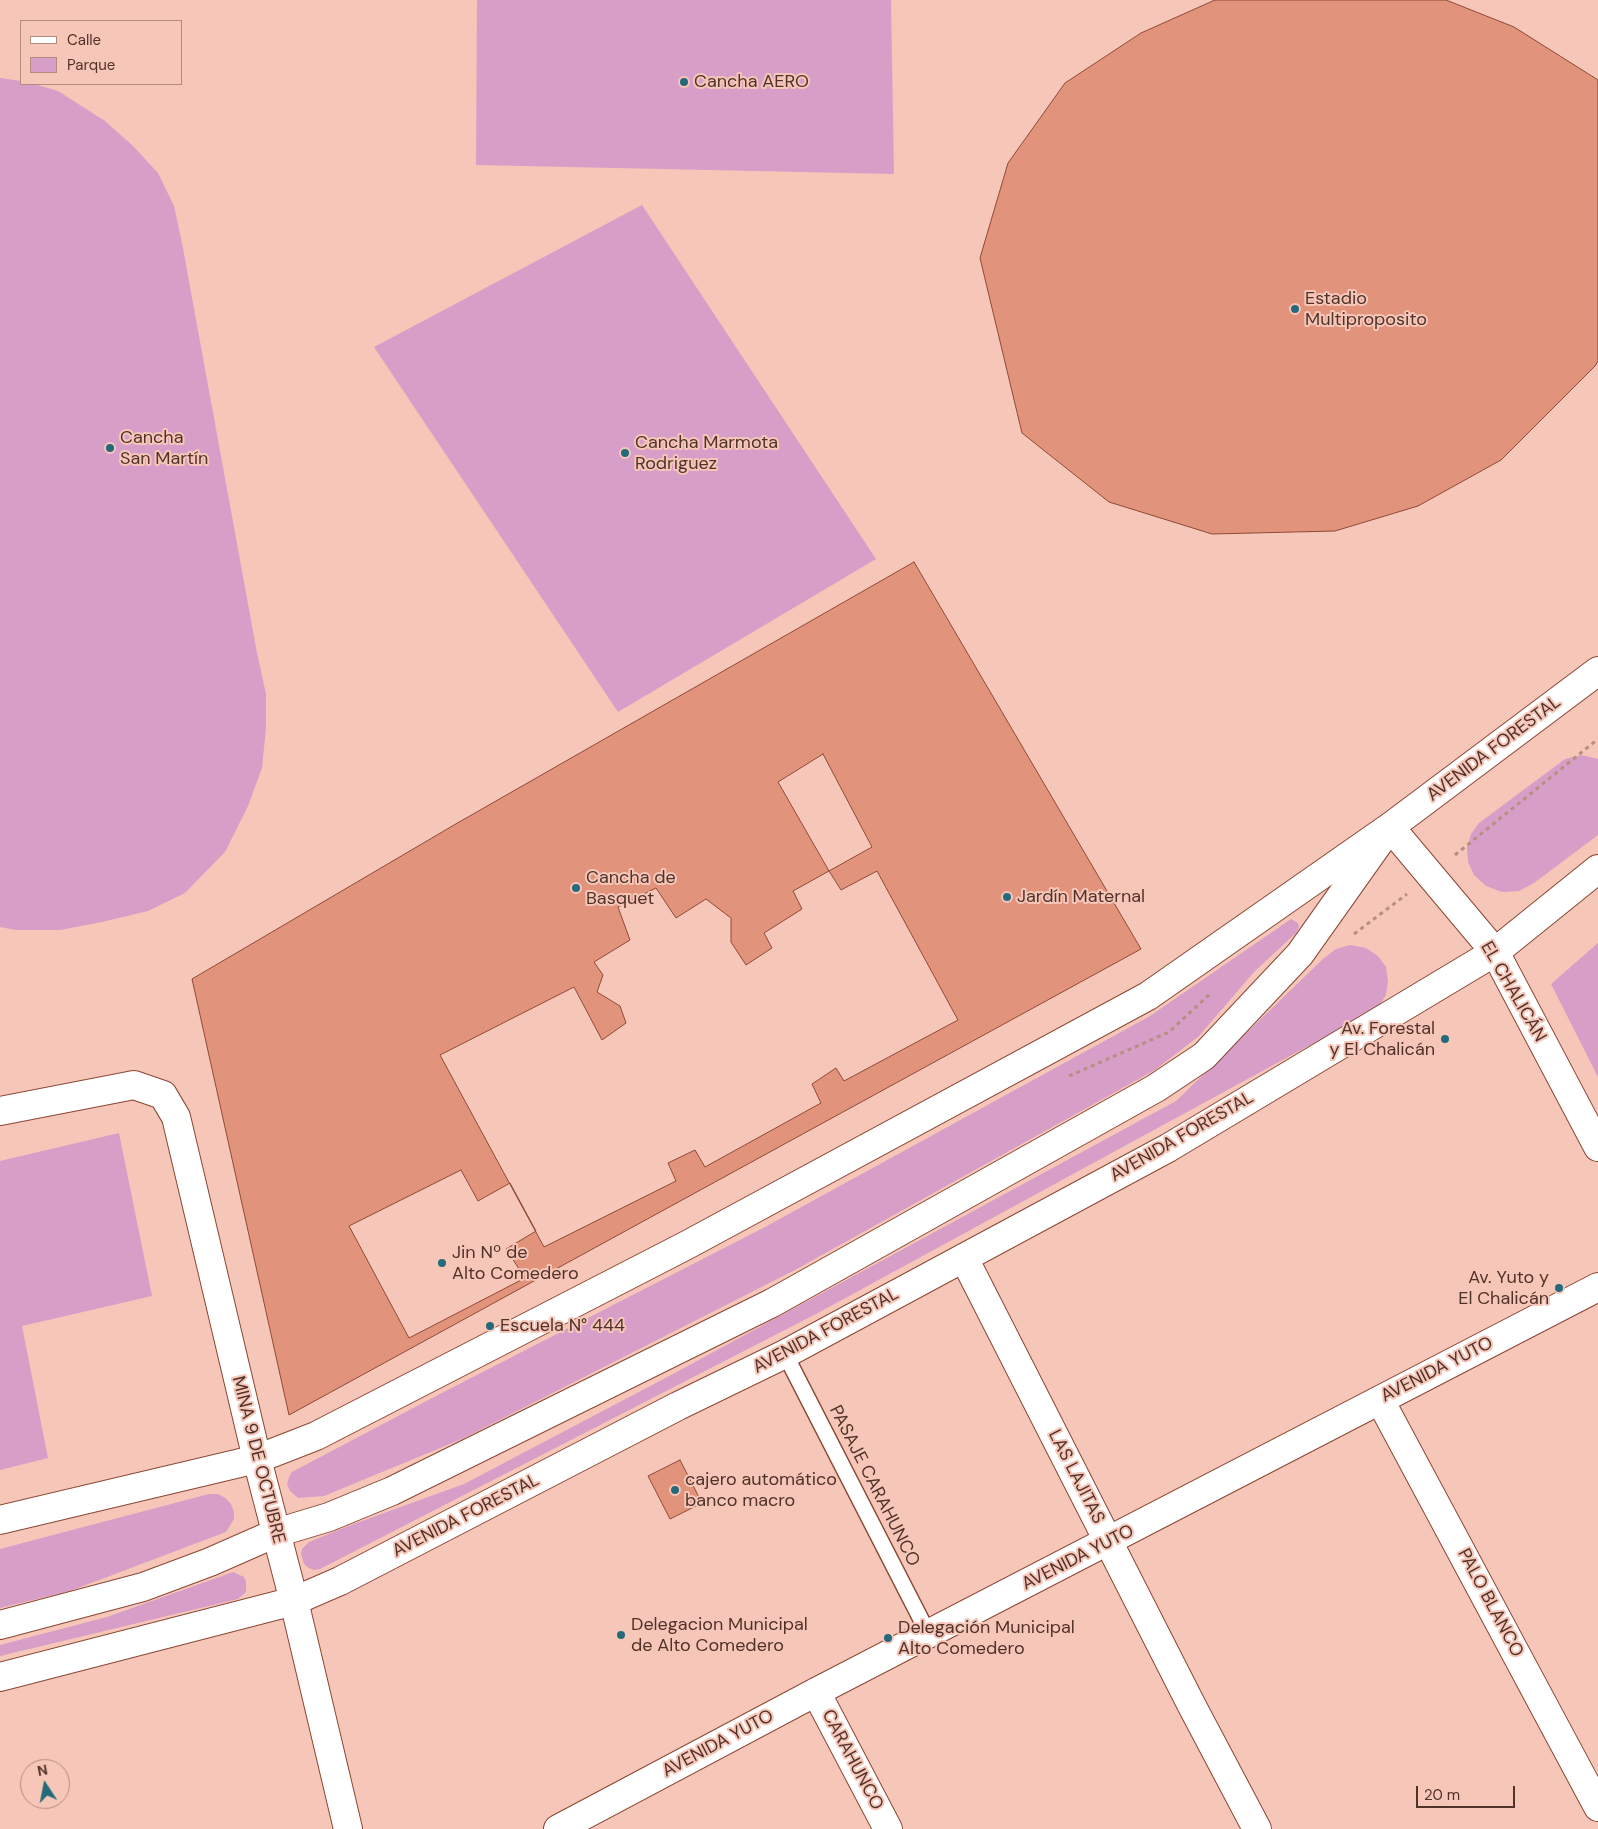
<!DOCTYPE html>
<html>
<head>
<meta charset="utf-8">
<style>
	body { margin:0 }
	#map { position:relative; width:1598px; height:1829px; overflow:hidden; background:#f6c6b8; font-family:"DM Sans",sans-serif }
	canvas { display:block }
	.legend { position:absolute; left:20px; top:20px; width:162px; height:65px; box-sizing:border-box; background:#f6c6b8; border:1px solid #b48b7f; margin:0; padding:6px 9px; list-style:none; font-size:15px; color:#513229 }
	.legend li { display:flex; align-items:center; gap:10px; height:25px }
	.legend b { width:25px; border:1px solid #b48b7f }
	.north { position:absolute; left:20px; top:1759px; width:50px; height:50px; box-sizing:border-box; background:#f6c6b8; border:1px solid #b48b7f; border-radius:50%; rotate:349deg; font-size:14px; font-weight:700; line-height:20px; text-align:center; color:#513229 }
	.north::after { content:''; display:block; margin:auto; width:18px; height:22px; background:#256a7a; clip-path:polygon(50% 0,100% 100%,50% 72%,0 100%) }
	.scale { position:absolute; left:1416px; top:1786px; width:99px; height:22px; box-sizing:border-box; border:2px solid #513229; border-top:0; padding-left:6px; font-size:15px; line-height:18px; white-space:nowrap; color:#513229; -webkit-text-stroke:4px #f6c6b8; paint-order:stroke }
</style>
</head>
<body>
<div id="map">
<canvas width="1598" height="1829"></canvas>
<ul class="legend">
<li><b style="height:6px;background:#fff"></b>Calle</li>
<li><b style="height:14px;background:#d79fc7"></b>Parque</li>
</ul>
<div class="north">N</div>
<div class="scale">20 m</div>
</div>
<script>
const ctx = document.querySelector('canvas').getContext('2d');
ctx.lineJoin = 'round';
function fill(path, color) { ctx.fillStyle = color; ctx.fill(path, 'evenodd'); }
const toPath = rows => new Path2D(rows.map(r => 'M' + r).join(''));
function strokePath(path, color, width, dash) { ctx.strokeStyle = color; ctx.lineWidth = width; ctx.lineCap = dash ? 'butt' : 'round'; ctx.setLineDash(dash || []); ctx.stroke(path); }
function drawText(font, color, halo, rows, align = 'center') {
  ctx.font = font + ' "DM Sans",sans-serif'; ctx.lineWidth = 4; ctx.setLineDash([]); ctx.textBaseline = 'middle'; ctx.strokeStyle = halo; ctx.fillStyle = color; for (const [text, x, y, turn = 0] of rows) {
    ctx.save(); ctx.translate(x, y); ctx.rotate((+turn || 0) * Math.PI / 180); ctx.textAlign = isNaN(turn) ? turn : align; if (halo) ctx.strokeText(text, 0, 0); ctx.fillText(text, 0, 0); ctx.restore();
  }
}
fill(toPath([
	[477,0,891,0,894,174,476,165],
	[0,78,21,81,21,84,34,84,58,91,105,121,133,146,158,173,174,206,182,243,257,653,266,694,266,728,262,768,248,806,225,852,185,893,148,911,102,922,60,930,16,930,0,927],
	[642,205,876,559,618,712,374,347],
	[1582,755,1598,759,1598,835,1534,883,1519,891,1502,892,1486,886,1474,875,1468,862,1467,848,1471,834,1479,823,1565,759],
	[1291,919,1298,923,1299,926,1297,932,1254,972,1199,1036,1155,1070,795,1270,462,1439,324,1496,298,1498,290,1491,287,1484,289,1477,292,1472,436,1396,765,1227,1150,1016],
	[1598,943,1598,1077,1551,984],
	[1350,945,1366,948,1378,956,1386,967,1388,981,1386,995,1379,1006,1367,1014,816,1314,320,1569,314,1570,309,1568,304,1564,301,1554,302,1549,309,1542,351,1525,464,1484,673,1374,1176,1101,1324,958,1336,949],
	[119,1133,152,1296,22,1326,48,1458,0,1470,0,1161],
	[209,1494,218,1494,225,1498,231,1504,234,1512,234,1519,226,1532,70,1591,0,1608,0,1549],
	[233,1572,244,1577,246,1582,246,1592,238,1599,0,1656,0,1645,107,1617]
]), '#d79fc7');
const building = toPath([
	[1215,0,1446,0,1514,27,1598,80,1598,361,1595,366,1501,460,1418,506,1335,531,1212,534,1109,502,1022,433,980,258,1008,163,1065,83,1141,33,1215,0],
	[914,562,1141,949,289,1415,192,979,454,825,914,562],
	[823,754,872,847,829,871,778,782,823,754],
	[829,871,841,890,877,871,958,1020,844,1081,836,1068,812,1084,821,1103,705,1167,695,1150,668,1163,676,1181,544,1247,440,1055,574,987,602,1040,626,1023,620,1006,597,992,603,975,594,962,630,940,618,907,656,888,676,918,706,899,731,918,731,942,746,965,772,948,764,933,802,909,793,891,829,871],
	[461,1170,478,1201,510,1183,536,1231,506,1249,525,1278,409,1338,349,1226,461,1170],
	[680,1460,702,1503,670,1519,648,1476,680,1460]
]);
fill(building, '#e2937c');
strokePath(building, '#8e4a37', 1);
const service = toPath([
	[785,1354,929,1635]
]);
const minor = toPath([
	[1390,827,1495,952,1598,1147],
	[0,1111,134,1085,163,1095,176,1117,257,1459,294,1601,348,1829],
	[964,1258,1192,1706,1257,1829],
	[1380,1400,1598,1807],
	[816,1692,888,1829],
	[558,1829,816,1692,1598,1287]
]);
const tertiary = toPath([
	[0,1520,257,1459,316,1436,687,1245,1148,996,1387,829]
]);
const primary = toPath([
	[0,1625,143,1587,210,1562,276,1533,329,1517,392,1491,772,1303,1156,1088,1204,1056,1300,954,1390,827,1598,671],
	[0,1677,294,1601,340,1581,678,1406,785,1354,1168,1148,1495,952,1598,869]
]);
strokePath(service, '#8a4734', 18);
strokePath(minor, '#8a4734', 30);
strokePath(tertiary, '#8a4734', 30);
strokePath(primary, '#8a4734', 30);
strokePath(toPath([
	[1455,855,1598,739],
	[1354,934,1407,894],
	[1069,1076,1169,1032,1211,993]
]), '#b88e82', 3, [4, 4]);
strokePath(service, '#fff', 15);
strokePath(minor, '#fff', 28);
strokePath(tertiary, '#fff', 28);
strokePath(primary, '#fff', 28);
for (const [x, y, r, color] of [
	[684,82,5,"#256a7a"],
	[1295,309,5,"#256a7a"],
	[110,448,5,"#256a7a"],
	[625,453,5,"#256a7a"],
	[576,888,5,"#256a7a"],
	[1007,897,5,"#256a7a"],
	[1445,1039,5,"#256a7a"],
	[442,1263,5,"#256a7a"],
	[1559,1288,5,"#256a7a"],
	[490,1326,5,"#256a7a"],
	[675,1490,5,"#256a7a"],
	[621,1635,5,"#256a7a"],
	[888,1638,5,"#256a7a"]
]) { const dot = new Path2D(); dot.arc(x, y, r, 0, 2 * Math.PI); ctx.fillStyle = color; ctx.fill(dot); strokePath(dot, '#f6c6b8', 2); }
drawText('18px', '#513229', '#f6c6b8', [
	["Cancha AERO",694,82],
	["Estadio",1305,299],
	["Multiproposito",1305,320],
	["Cancha",120,438],
	["San Martín",120,459],
	["Cancha Marmota",635,443],
	["Rodriguez",635,464],
	["Cancha de",586,878],
	["Basquet",586,899],
	["Jardín Maternal",1017,897],
	["Av. Forestal",1435,1029,"right"],
	["y El Chalicán",1435,1050,"right"],
	["Jin Nº de",452,1253],
	["Alto Comedero",452,1274],
	["Av. Yuto y",1549,1278,"right"],
	["El Chalicán",1549,1299,"right"],
	["Escuela N° 444",500,1326],
	["cajero automático",685,1480],
	["banco macro",685,1501],
	["Delegacion Municipal",631,1625],
	["de Alto Comedero",631,1646],
	["Delegación Municipal",898,1628],
	["Alto Comedero",898,1649]
], 'left');
drawText('18px', '#513229', '#f6c6b8', [
	["AVENIDA FORESTAL",1494,749,-37],
	["EL CHALICÁN",1513,992,60],
	["AVENIDA FORESTAL",1182,1137,-30],
	["AVENIDA FORESTAL",826,1331,-28],
	["AVENIDA YUTO",1437,1370,-27],
	["MINA 9 DE OCTUBRE",258,1460,76],
	["LAS LAJITAS",1076,1477,63],
	["PASAJE CARAHUNCO",874,1486,63],
	["AVENIDA FORESTAL",466,1516,-27],
	["AVENIDA YUTO",1078,1558,-27],
	["PALO BLANCO",1490,1603,62],
	["AVENIDA YUTO",718,1744,-28],
	["CARAHUNCO",852,1760,62]
]);
</script>
</body>
</html>
